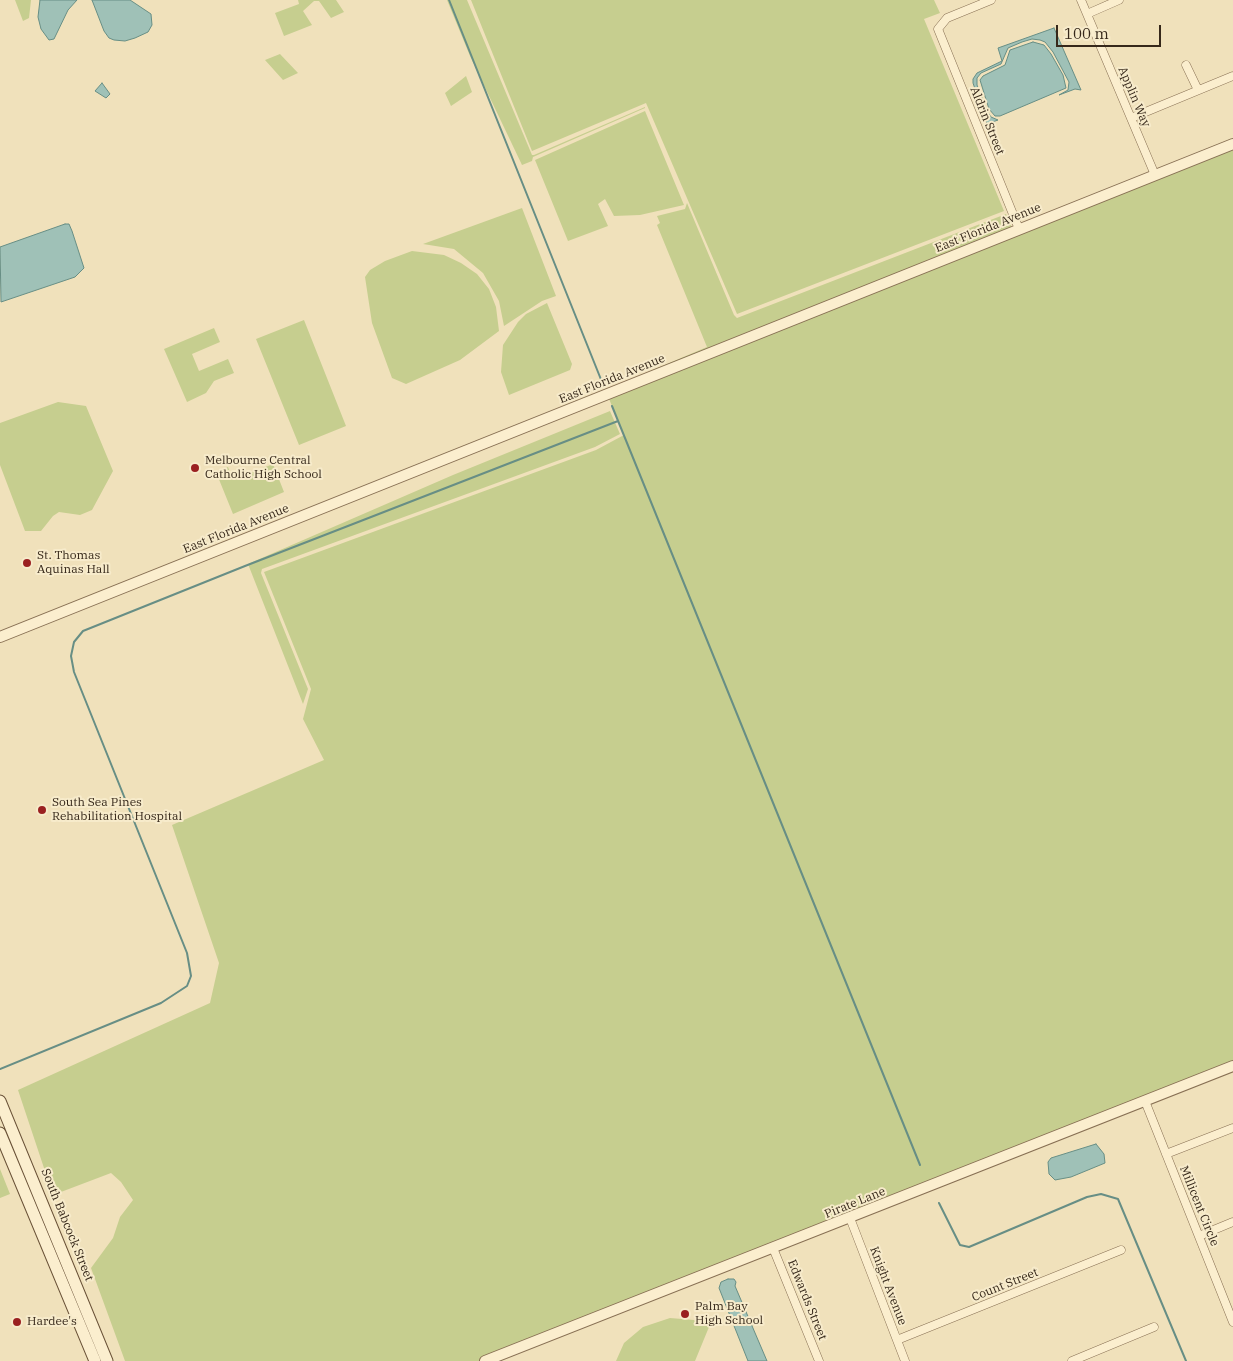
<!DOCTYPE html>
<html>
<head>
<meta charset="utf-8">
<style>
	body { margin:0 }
	#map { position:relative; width:1233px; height:1361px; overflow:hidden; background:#f0e1bb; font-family:"IBM Plex Serif",serif }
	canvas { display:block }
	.scale { position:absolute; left:1056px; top:25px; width:105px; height:22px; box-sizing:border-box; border:2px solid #36281a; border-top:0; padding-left:6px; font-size:15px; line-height:18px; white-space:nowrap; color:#36281a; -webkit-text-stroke:4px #f7ebcb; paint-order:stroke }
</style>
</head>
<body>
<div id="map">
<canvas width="1233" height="1361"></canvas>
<div class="scale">100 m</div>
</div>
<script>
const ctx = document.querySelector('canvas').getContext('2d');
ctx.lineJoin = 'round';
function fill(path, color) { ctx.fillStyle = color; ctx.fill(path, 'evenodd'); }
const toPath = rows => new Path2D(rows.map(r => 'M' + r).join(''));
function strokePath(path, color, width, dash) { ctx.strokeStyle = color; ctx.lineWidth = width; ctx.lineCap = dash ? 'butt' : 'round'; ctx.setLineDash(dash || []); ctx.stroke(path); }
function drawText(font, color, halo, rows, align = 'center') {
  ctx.font = font + ' "IBM Plex Serif",serif'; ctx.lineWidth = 4; ctx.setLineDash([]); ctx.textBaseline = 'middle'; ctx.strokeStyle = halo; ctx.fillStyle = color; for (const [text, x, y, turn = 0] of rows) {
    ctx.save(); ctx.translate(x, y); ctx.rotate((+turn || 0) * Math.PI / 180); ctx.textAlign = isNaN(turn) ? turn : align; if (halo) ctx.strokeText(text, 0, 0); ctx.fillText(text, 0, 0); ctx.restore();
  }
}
fill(toPath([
	[15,0,31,0,29,18,23,21],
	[298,0,336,0,344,12,331,18,319,1,314,1,303,11,312,25,284,36,275,13,299,4],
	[447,0,467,0,532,155,534,155,645,107,645,108,533,157,532,161,522,165,470,56],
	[471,0,934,0,940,13,924,19,1004,211,737,314,646,103,532,151],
	[280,54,298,73,283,80,265,60],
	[466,76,472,92,451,106,445,93],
	[645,111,684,205,640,215,614,216,605,199,598,204,608,226,568,241,535,160],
	[1233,144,1233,1066,485,1361,125,1361,91,1268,113,1238,120,1217,133,1200,121,1182,111,1173,53,1195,18,1090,210,1003,219,963,172,825,324,760,303,719,311,689,264,572,596,450,624,435,607,394],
	[687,203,734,315,737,318,1006,214,1012,228,617,385,707,347,657,225,660,223,657,216,685,209],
	[522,208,556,296,542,301,504,326,499,301,483,273,454,249,423,244],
	[412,251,444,255,461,263,477,274,489,289,496,307,499,331,460,360,406,384,392,378,372,323,365,277,370,270,385,261],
	[547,303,572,364,570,370,509,395,501,372,503,345,518,322,526,314],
	[304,320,346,426,299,445,256,339],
	[214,328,220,342,192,354,199,371,228,359,234,373,214,381,206,393,187,402,164,349],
	[58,402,86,406,113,471,92,510,80,515,59,512,53,516,41,531,25,531,0,465,0,423],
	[610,411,620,434,595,447,262,569,261,573,308,689,303,704,248,564,453,475],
	[273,464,284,492,233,514,216,472,228,467,233,480],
	[0,1169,10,1194,0,1198],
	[670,1318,694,1320,709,1327,695,1361,616,1361,624,1343,643,1327]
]), '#c6ce8f');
const water = toPath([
	[40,0,77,0,68,10,54,39,49,40,41,29,38,17,40,0],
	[92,0,130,0,151,14,152,25,148,32,135,38,125,41,114,40,109,38,104,31,92,0],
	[1054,28,1081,90,1075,89,1059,95,1068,90,1069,82,1053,52,1045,42,1040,40,1032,39,1022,42,1008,48,1001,64,981,73,977,78,977,85,987,111,991,117,998,120,987,124,973,83,973,79,977,73,1002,61,998,48,1054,28],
	[1033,42,1044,45,1051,54,1063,75,1066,88,1000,116,995,116,989,109,980,80,983,76,1005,65,1010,50,1033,42],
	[102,83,110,94,106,98,95,91,102,83],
	[65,224,69,224,72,231,84,268,75,277,1,302,0,247,65,224],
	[1096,1144,1104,1154,1105,1163,1071,1177,1055,1180,1049,1174,1048,1162,1051,1158,1096,1144],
	[728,1279,734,1279,736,1282,735,1286,767,1361,748,1361,719,1288,721,1282,728,1279]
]);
fill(water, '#9fc1b7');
strokePath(water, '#678e85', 1);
strokePath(toPath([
	[449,0,602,382],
	[612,406,920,1165],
	[0,1069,161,1003,187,986,191,976,187,953,74,672,71,656,74,642,83,631,245,566,618,421],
	[939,1203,960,1245,969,1247,1087,1197,1101,1194,1118,1199,1186,1361]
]), '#678e85', 2);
const minor = toPath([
	[991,0,947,18,938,29,1019,229],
	[1081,0,1155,175],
	[1087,14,1119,0],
	[1186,65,1198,90],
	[1131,118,1233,76],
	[1145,1101,1233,1322],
	[1166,1154,1233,1128],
	[850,1218,905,1361],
	[1199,1236,1233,1222],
	[773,1248,819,1361],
	[897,1340,1121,1250],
	[1072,1361,1154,1327]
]);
const tertiary = toPath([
	[0,637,1233,144],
	[485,1361,1233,1066]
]);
const secondary = toPath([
	[0,1101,107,1361],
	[0,1133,95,1361]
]);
strokePath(minor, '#887054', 9);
strokePath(tertiary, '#887054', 12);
strokePath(secondary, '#695137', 13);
strokePath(minor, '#fbeece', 8);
strokePath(tertiary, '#fbeece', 10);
strokePath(secondary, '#fbeece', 11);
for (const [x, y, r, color] of [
	[195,468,5,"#9a2020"],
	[27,563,5,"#9a2020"],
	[42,810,5,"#9a2020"],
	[685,1314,5,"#9a2020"],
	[17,1322,5,"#9a2020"]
]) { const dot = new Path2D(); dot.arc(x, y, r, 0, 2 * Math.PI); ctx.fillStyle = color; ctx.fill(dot); strokePath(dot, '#f7ebcb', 2); }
drawText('12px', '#36281a', '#f7ebcb', [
	["Applin Way",1134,97,67],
	["Aldrin Street",987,121,68],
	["East Florida Avenue",988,228,-22],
	["East Florida Avenue",612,379,-22],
	["East Florida Avenue",236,529,-22],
	["Pirate Lane",855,1203,-22],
	["Millicent Circle",1199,1206,68],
	["South Babcock Street",67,1225,68],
	["Count Street",1005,1285,-22],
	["Knight Avenue",888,1286,69],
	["Edwards Street",807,1300,68]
]);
drawText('12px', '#36281a', '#f7ebcb', [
	["Melbourne Central",205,461],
	["Catholic High School",205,475],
	["St. Thomas",37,556],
	["Aquinas Hall",37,570],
	["South Sea Pines",52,803],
	["Rehabilitation Hospital",52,817],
	["Palm Bay",695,1307],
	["High School",695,1321],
	["Hardee's",27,1322]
], 'left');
</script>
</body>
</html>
